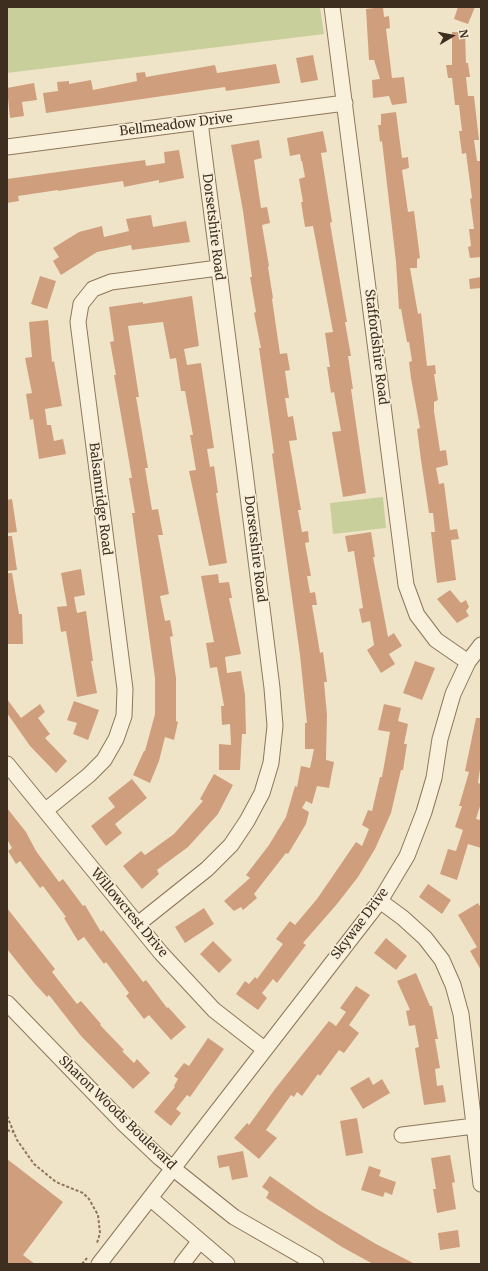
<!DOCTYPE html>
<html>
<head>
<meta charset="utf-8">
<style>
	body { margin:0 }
	#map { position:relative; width:488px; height:1271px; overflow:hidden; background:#f0e4c8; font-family:Merriweather,serif }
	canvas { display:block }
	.frame { position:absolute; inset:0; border:8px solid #3d2e20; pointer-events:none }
	.north { position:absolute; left:432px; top:16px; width:40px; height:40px; -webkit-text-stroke:3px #f7eed8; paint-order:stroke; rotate:80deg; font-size:11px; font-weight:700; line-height:16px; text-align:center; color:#3d2e20 }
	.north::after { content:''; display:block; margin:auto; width:14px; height:18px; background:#3d2e20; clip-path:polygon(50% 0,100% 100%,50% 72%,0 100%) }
</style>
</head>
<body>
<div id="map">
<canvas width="488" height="1271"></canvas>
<div class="frame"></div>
<div class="north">N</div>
</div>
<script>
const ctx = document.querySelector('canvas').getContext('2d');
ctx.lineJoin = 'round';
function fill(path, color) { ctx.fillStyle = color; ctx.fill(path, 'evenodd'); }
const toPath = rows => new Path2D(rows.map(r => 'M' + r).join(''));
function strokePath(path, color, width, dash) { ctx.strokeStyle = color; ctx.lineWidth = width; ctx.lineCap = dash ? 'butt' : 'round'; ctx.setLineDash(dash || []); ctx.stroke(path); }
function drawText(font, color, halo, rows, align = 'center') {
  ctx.font = font + ' Merriweather,serif'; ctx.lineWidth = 3.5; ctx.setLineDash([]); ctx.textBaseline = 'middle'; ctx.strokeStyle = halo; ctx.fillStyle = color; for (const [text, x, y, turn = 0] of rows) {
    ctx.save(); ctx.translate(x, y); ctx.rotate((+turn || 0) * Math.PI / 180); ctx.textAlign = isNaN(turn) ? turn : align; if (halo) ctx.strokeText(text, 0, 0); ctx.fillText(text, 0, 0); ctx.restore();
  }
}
fill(toPath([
	[7,7,320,7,324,34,7,73],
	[383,497,386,528,333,534,330,503]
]), '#c9cf9b');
fill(toPath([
	[383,7,384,17,389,16,390,28,386,29,392,78,404,77,407,103,392,105,389,96,373,98,372,80,380,79,374,60,369,60,366,9],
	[458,7,475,7,468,24,454,19],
	[452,32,465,32,466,63,468,63,470,77,466,77,468,96,474,96,479,140,474,140,477,161,480,161,481,166,481,257,470,258,468,247,471,246,469,229,474,229,470,199,472,198,466,153,462,154,459,131,462,131,459,105,455,105,452,78,448,78,446,65,452,65],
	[313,55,318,80,301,83,296,58],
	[276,64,280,83,226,91,225,87,46,113,43,93,58,91,57,82,69,81,69,84,91,80,93,90,137,81,136,73,145,72,146,77,215,65,217,73],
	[34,83,37,100,22,102,24,116,10,118,7,88],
	[396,112,402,158,408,157,409,168,402,170,408,212,414,211,420,258,417,259,417,268,410,268,418,314,421,313,427,366,435,365,436,374,434,374,438,400,434,402,434,411,440,451,446,450,448,465,436,468,439,484,444,483,450,530,457,529,459,539,451,540,456,580,437,583,431,532,435,532,433,513,429,513,421,460,417,429,420,428,411,378,409,362,412,361,409,342,407,342,401,309,399,309,396,262,382,141,380,142,378,125,381,125,381,114],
	[323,131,327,152,321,153,332,222,330,223,347,322,345,322,351,356,348,356,353,389,351,389,366,493,343,497,332,432,341,431,334,392,331,393,327,367,330,367,325,333,333,332,313,226,305,227,301,202,303,202,299,179,305,177,302,161,301,161,300,154,290,156,287,138],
	[259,140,262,158,254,160,261,208,267,207,270,223,262,225,269,266,268,267,273,298,272,299,280,354,287,353,290,370,285,371,289,398,285,398,288,417,293,416,297,440,289,441,301,510,298,510,302,532,308,531,309,542,305,543,311,576,307,576,310,593,315,592,317,605,312,605,320,653,323,652,327,682,324,682,327,715,326,760,334,762,329,788,317,786,312,804,306,801,302,808,309,812,306,824,288,854,286,853,254,894,257,898,243,910,241,907,234,911,224,901,250,878,246,875,269,845,286,817,295,786,297,787,301,766,310,768,314,749,305,749,305,723,307,723,300,655,272,454,274,453,259,348,261,348,254,313,256,312,250,277,252,277,243,211,231,145],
	[179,150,184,178,159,183,159,180,124,187,123,181,58,191,58,190,18,196,19,201,7,203,7,179,145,160,146,166,165,163,164,152],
	[151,215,153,227,186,221,190,242,132,250,131,245,97,252,61,275,53,261,59,257,53,248,79,232,102,226,104,237,129,231,126,219],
	[40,276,56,281,47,309,31,304],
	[481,277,481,288,470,289,469,279],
	[192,296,199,346,184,349,187,365,201,363,214,448,207,449,210,467,214,466,218,493,216,493,227,563,209,566,189,471,196,470,190,435,193,435,185,391,181,391,176,358,170,359,163,322,128,326,139,397,136,397,148,468,145,468,152,510,158,509,163,535,158,535,169,594,160,596,165,621,170,620,173,636,170,637,176,678,176,721,178,722,174,740,165,737,159,761,150,783,133,775,144,751,145,751,155,714,155,678,132,513,135,513,129,478,132,478,114,375,116,375,110,342,114,341,109,307,143,302,143,304],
	[48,320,52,362,54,361,62,406,45,409,47,425,51,425,54,441,63,439,66,454,39,459,33,419,30,420,26,394,32,393,25,358,32,357,29,322],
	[12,499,17,532,7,533,7,500],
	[371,532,375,557,373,557,388,637,394,633,402,646,389,654,395,664,381,673,367,650,374,645,370,621,362,623,359,609,363,608,354,551,348,552,345,536],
	[7,536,12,536,17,570,7,571],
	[81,569,85,595,74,597,77,613,86,611,93,661,91,661,97,693,77,697,66,631,61,632,57,607,67,606,61,573],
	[7,573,12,573,19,614,22,614,23,644,7,644],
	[218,574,219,583,229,582,232,598,229,598,241,654,225,657,227,673,241,671,245,695,246,734,242,734,240,770,219,770,219,744,231,745,230,724,222,725,221,706,224,706,217,667,210,668,206,643,214,642,201,576],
	[450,590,461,603,466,600,469,607,466,611,469,616,457,623,437,599],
	[415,661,435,668,422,700,403,693],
	[7,699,21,718,40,704,45,712,38,718,50,734,45,738,67,761,56,773,30,746,7,713],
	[74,701,99,710,88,740,73,734,77,723,67,720],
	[384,704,401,708,398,721,408,724,404,744,407,744,403,770,401,770,391,813,375,849,358,877,337,904,303,943,306,945,277,983,273,979,262,993,267,998,258,1010,236,994,245,981,249,984,255,977,257,979,283,944,276,939,290,921,295,925,317,899,356,842,362,846,369,829,362,825,368,810,372,811,380,777,382,777,390,732,378,730],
	[476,718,481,718,481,762,478,783,481,784,481,803,476,819,481,820,481,848,468,844,457,880,440,874,448,849,456,851,463,830,455,827,462,806,459,806,469,772,465,771],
	[214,774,233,785,218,814,188,847,157,870,159,874,142,889,123,866,141,851,145,855,174,834,203,801,200,799],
	[132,779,147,798,115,824,122,833,106,846,91,826,115,807,108,798],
	[7,808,26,832,36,851,59,882,63,879,83,906,85,905,101,932,103,930,143,982,146,980,167,1008,168,1007,186,1027,171,1040,149,1015,144,1019,126,996,129,993,106,962,104,964,84,937,78,941,64,918,66,917,43,886,40,888,20,861,16,864,8,851,12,848,7,839],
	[428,884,451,900,442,914,419,897],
	[478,903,481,908,481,970,470,951,477,947,458,915],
	[7,908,55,969,52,972,77,1004,81,1001,101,1024,100,1025,124,1050,122,1051,134,1063,137,1059,150,1073,133,1089,81,1036,49,995,47,997,35,984,7,949],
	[204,908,214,924,185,943,175,927],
	[386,938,407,956,396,970,374,953],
	[213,941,232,960,219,973,200,954],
	[416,973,430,1006,432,1006,438,1039,435,1039,440,1068,435,1069,437,1086,443,1085,446,1102,424,1105,415,1048,419,1047,415,1025,409,1026,406,1011,410,1010,397,981],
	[356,986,370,995,349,1025,359,1033,344,1053,339,1050,320,1076,318,1074,302,1096,297,1092,294,1097,291,1095,266,1130,277,1138,259,1159,234,1138,247,1123,249,1125,275,1089,329,1021,336,1026,346,1012,340,1008],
	[208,1038,224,1049,190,1097,187,1095,176,1109,181,1113,171,1126,154,1112,175,1087,174,1086,178,1079,174,1076,184,1063,189,1066],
	[369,1077,373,1085,382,1079,390,1093,363,1109,350,1088],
	[357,1118,363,1153,346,1156,340,1121],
	[243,1151,248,1177,232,1180,229,1166,219,1168,217,1156],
	[450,1155,455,1182,452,1183,456,1209,437,1213,433,1189,436,1189,431,1158],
	[7,1159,63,1202,23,1255,35,1264,7,1264],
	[369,1166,381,1170,379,1176,396,1182,392,1195,385,1192,383,1197,361,1190],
	[270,1176,317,1209,376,1244,415,1264,373,1264,342,1247,266,1198,269,1192,262,1187],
	[458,1230,460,1247,440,1250,438,1233]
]), '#cf9f7d');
const minor = toPath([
	[332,7,406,585,417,615,436,640,468,662],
	[7,147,345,103],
	[7,764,161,953,214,1010,264,1049],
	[46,810,89,775,104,760,116,739,124,716,125,689,78,322,81,304,93,289,111,282,218,268],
	[380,901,403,918,425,938,442,960,453,985,461,1014,481,1184],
	[138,924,207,869,231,845,247,821,262,793,271,763,275,726,272,688,244,464,200,122],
	[7,1003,124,1124,160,1158,234,1217,316,1264],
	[402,1135,474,1126],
	[150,1198,380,901,407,856,424,812,434,778,440,739,453,694,468,662,481,645],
	[99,1264,150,1198,227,1264],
	[182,1264,199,1242]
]);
strokePath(minor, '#8d765c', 17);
strokePath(toPath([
	[7,1116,17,1140,34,1164,56,1182,83,1193,89,1199,98,1215,100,1233,97,1243],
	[7,1130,13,1132],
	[82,1264,87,1258]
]), '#8d765c', 2, [3, 2]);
strokePath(minor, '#faf1dc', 15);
drawText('13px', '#3d2e20', '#f7eed8', [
	["Bellmeadow Drive",176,125,-7],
	["Dorsetshire Road",213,227,83],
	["Staffordshire Road",376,347,83],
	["Balsamridge Road",100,499,83],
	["Dorsetshire Road",255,549,83],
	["Willowcrest Drive",129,913,50],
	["Skywae Drive",360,924,-53],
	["Sharon Woods Boulevard",117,1113,44]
]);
</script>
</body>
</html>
